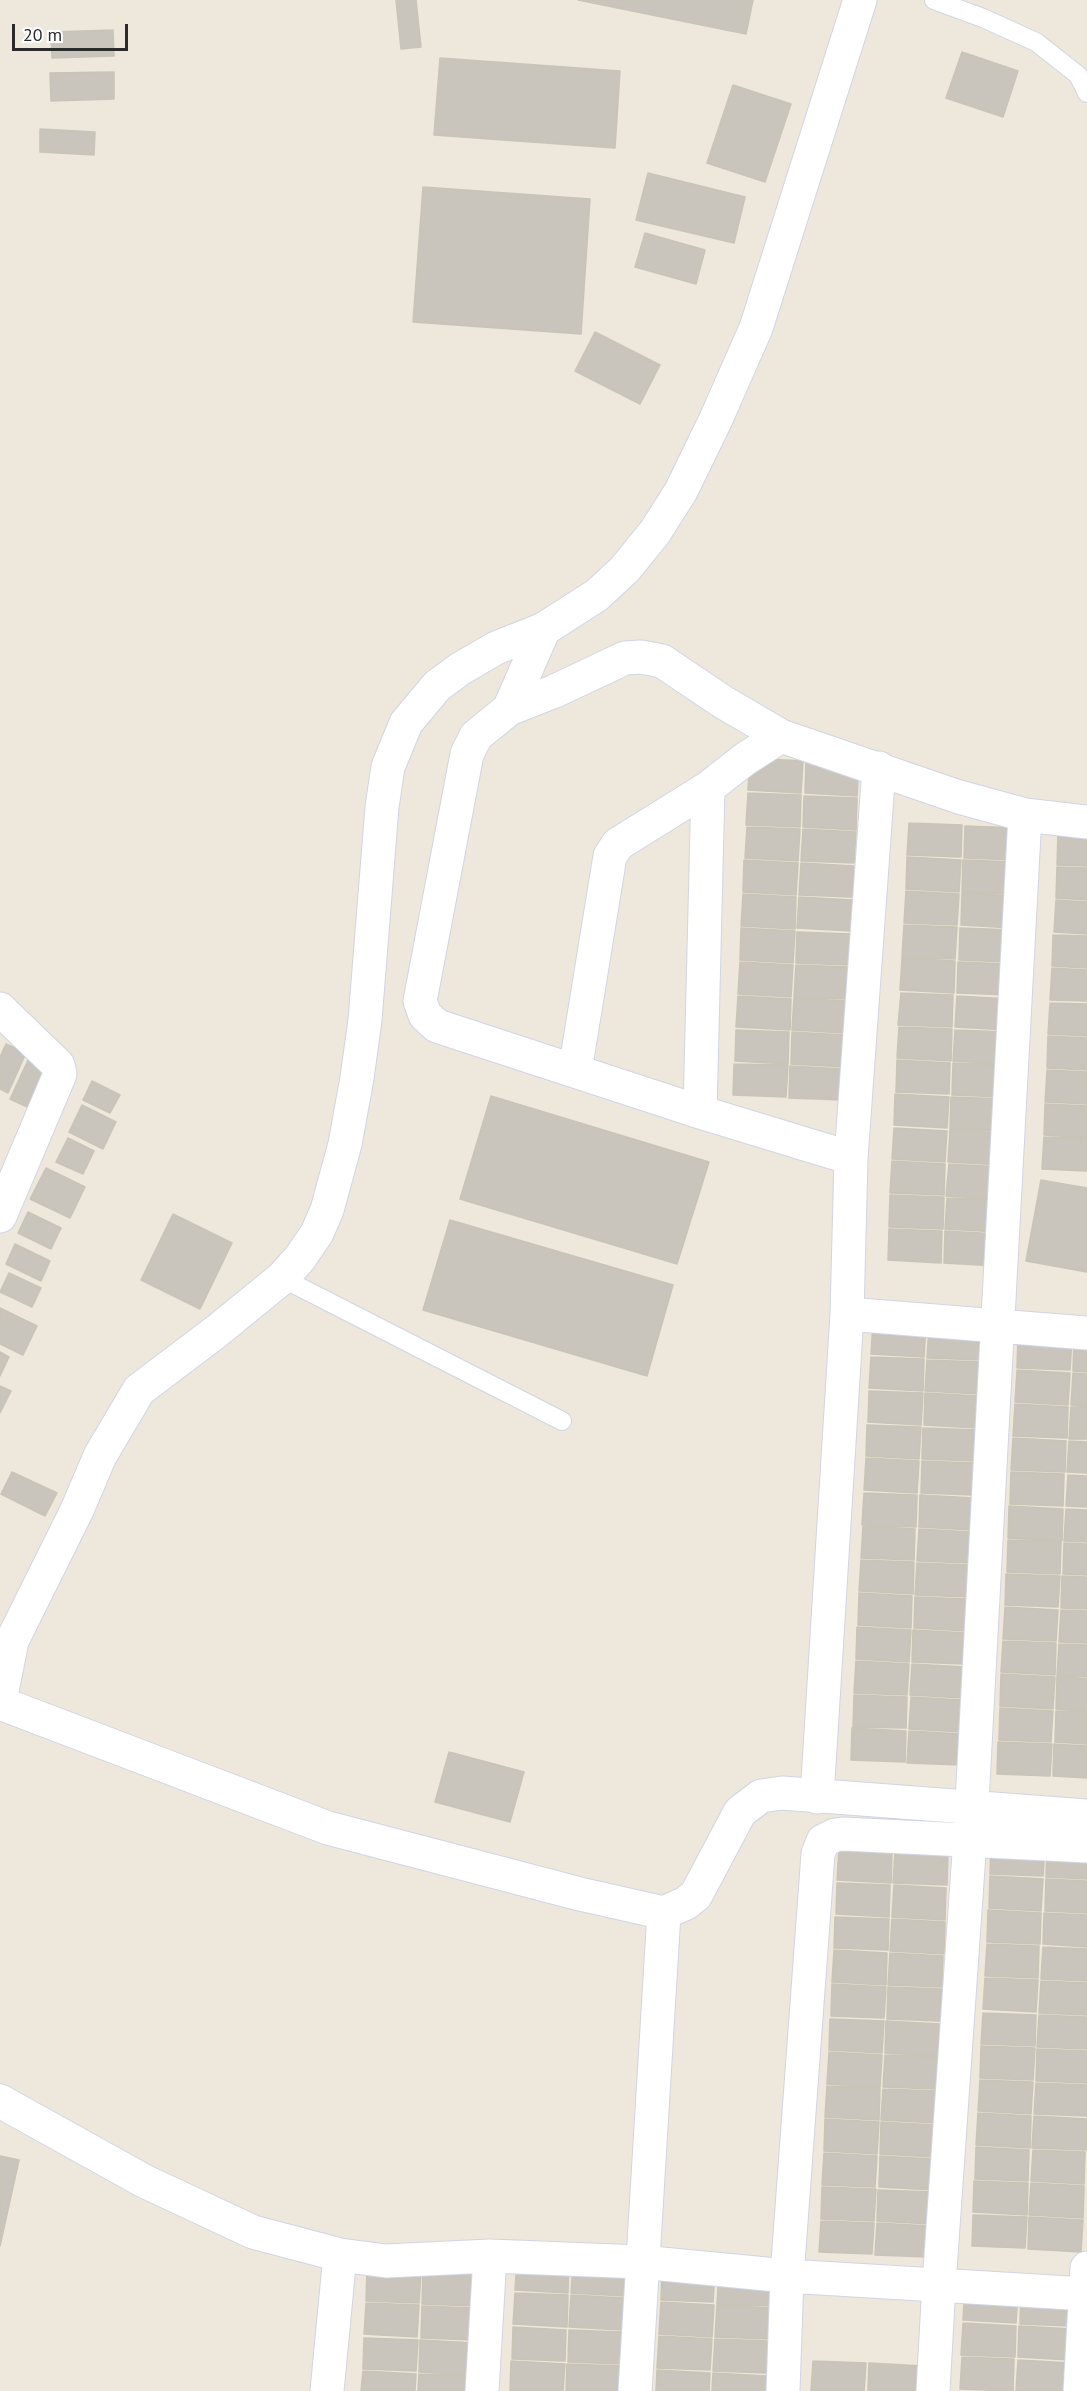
<!DOCTYPE html>
<html>
<head>
<meta charset="utf-8">
<style>
	body { margin:0 }
	#map { position:relative; width:1087px; height:2391px; overflow:hidden; background:#eee7dc; font-family:"PT Sans",sans-serif }
	canvas { display:block }
	.scale { position:absolute; left:12px; top:24px; width:116px; height:27px; box-sizing:border-box; border:3px solid #2b2b2b; border-top:0; padding-left:8px; font-size:18px; line-height:21px; white-space:nowrap; color:#2b2b2b; -webkit-text-stroke:4px #fff; paint-order:stroke }
</style>
</head>
<body>
<div id="map">
<canvas width="1087" height="2391"></canvas>
<div class="scale">20 m</div>
</div>
<script>
const ctx = document.querySelector('canvas').getContext('2d');
ctx.lineJoin = 'round';
function fill(path, color) { ctx.fillStyle = color; ctx.fill(path, 'evenodd'); }
const toPath = rows => new Path2D(rows.map(r => 'M' + r).join(''));
function strokePath(path, color, width, dash) { ctx.strokeStyle = color; ctx.lineWidth = width; ctx.lineCap = dash ? 'butt' : 'round'; ctx.setLineDash(dash || []); ctx.stroke(path); }
const building = toPath([
	[396,0,416,0,421,47,401,49,396,0],
	[578,0,753,0,746,34,578,0],
	[113,30,114,56,52,58,51,32,113,30],
	[962,52,1018,71,1003,117,946,98,962,52],
	[440,58,620,71,615,148,434,135,440,58],
	[114,72,114,99,51,101,50,73,114,72],
	[733,85,791,104,765,182,707,163,733,85],
	[40,129,95,132,94,155,40,152,40,129],
	[648,173,745,197,734,243,636,220,648,173],
	[423,187,590,199,581,334,413,322,423,187],
	[645,233,705,250,696,284,635,267,645,233],
	[595,332,660,365,640,404,575,371,595,332],
	[750,758,803,761,801,793,748,790,750,758],
	[806,761,859,764,857,796,805,793,806,761],
	[748,793,801,795,800,827,746,825,748,793],
	[804,796,857,798,856,830,803,827,804,796],
	[909,823,962,825,961,857,907,855,909,823],
	[965,826,1018,828,1017,860,964,858,965,826],
	[747,827,800,829,798,861,745,858,747,827],
	[803,829,856,832,854,863,801,861,803,829],
	[1058,833,1087,834,1087,866,1057,865,1058,833],
	[907,857,961,860,959,892,906,889,907,857],
	[744,860,798,863,796,895,743,892,744,860],
	[963,860,1017,862,1015,894,962,892,963,860],
	[801,863,854,866,852,897,799,895,801,863],
	[1057,867,1087,868,1087,900,1056,898,1057,867],
	[906,891,959,894,957,925,904,923,906,891],
	[962,893,1015,896,1013,928,961,925,962,893],
	[743,894,796,897,795,929,741,926,743,894],
	[799,897,852,900,851,931,797,928,799,897],
	[1056,900,1087,902,1087,934,1054,932,1056,900],
	[904,925,957,927,955,959,902,957,904,925],
	[741,928,795,931,793,963,740,960,741,928],
	[960,928,1013,930,1011,962,959,960,960,928],
	[797,932,851,934,849,965,796,963,797,932],
	[1053,935,1087,936,1087,968,1052,966,1053,935],
	[902,958,955,961,954,993,900,990,902,958],
	[740,962,793,965,791,997,738,994,740,962],
	[958,962,1012,964,1010,995,957,993,958,962],
	[796,965,849,967,847,999,794,997,796,965],
	[1052,968,1087,970,1087,1001,1050,1000,1052,968],
	[901,993,953,995,952,1027,898,1025,901,993],
	[738,996,791,999,790,1030,736,1027,738,996],
	[957,996,1010,999,1008,1030,955,1027,957,996],
	[794,998,847,1001,845,1033,792,1030,794,998],
	[1050,1003,1087,1004,1087,1036,1048,1034,1050,1003],
	[899,1027,952,1029,951,1061,897,1058,899,1027],
	[736,1030,789,1032,788,1064,735,1061,736,1030],
	[955,1030,1008,1032,1007,1064,953,1061,955,1030],
	[792,1032,845,1035,844,1067,791,1064,792,1032],
	[1048,1036,1087,1038,1087,1070,1047,1068,1048,1036],
	[6,1044,26,1053,8,1093,0,1089,0,1057,6,1044],
	[29,1058,53,1069,34,1110,10,1099,29,1058],
	[897,1060,950,1063,949,1094,896,1092,897,1060],
	[953,1063,1006,1065,1005,1097,952,1095,953,1063],
	[734,1064,788,1065,786,1097,733,1095,734,1064],
	[790,1066,844,1069,843,1100,789,1098,790,1066],
	[1047,1070,1087,1072,1087,1104,1045,1102,1047,1070],
	[92,1081,120,1095,110,1113,83,1100,92,1081],
	[895,1094,949,1097,947,1128,894,1125,895,1094],
	[491,1096,709,1162,677,1264,460,1199,491,1096],
	[951,1097,1005,1099,1003,1131,950,1129,951,1097],
	[1045,1104,1087,1106,1087,1138,1044,1135,1045,1104],
	[82,1105,116,1122,103,1149,69,1132,82,1105],
	[894,1128,947,1131,945,1162,892,1159,894,1128],
	[950,1130,1003,1133,1001,1165,948,1162,950,1130],
	[1044,1137,1087,1139,1087,1171,1042,1169,1044,1137],
	[68,1138,94,1151,83,1174,56,1162,68,1138],
	[892,1161,945,1164,944,1195,890,1193,892,1161],
	[949,1164,1001,1167,1000,1199,946,1196,949,1164],
	[46,1168,85,1187,70,1218,30,1199,46,1168],
	[1041,1180,1087,1188,1087,1272,1026,1261,1041,1180],
	[890,1195,944,1197,943,1229,889,1227,890,1195],
	[947,1198,1000,1200,999,1232,945,1229,947,1198],
	[28,1212,61,1228,51,1249,18,1233,28,1212],
	[173,1214,232,1243,200,1309,141,1280,173,1214],
	[450,1220,673,1285,647,1376,423,1310,450,1220],
	[889,1229,942,1231,941,1263,888,1260,889,1229],
	[945,1231,998,1234,997,1266,944,1263,945,1231],
	[15,1244,50,1261,41,1281,6,1264,15,1244],
	[9,1273,41,1288,32,1307,0,1292,9,1273],
	[0,1308,37,1326,23,1355,0,1344,0,1308],
	[873,1323,926,1325,924,1357,871,1354,873,1323],
	[929,1326,982,1328,981,1360,927,1358,929,1326],
	[1018,1337,1072,1339,1070,1370,1017,1368,1018,1337],
	[1074,1339,1087,1340,1087,1372,1073,1371,1074,1339],
	[0,1352,9,1357,0,1376,0,1352],
	[871,1357,924,1359,923,1391,869,1388,871,1357],
	[927,1360,980,1362,979,1394,925,1391,927,1360],
	[1017,1370,1070,1373,1068,1405,1015,1402,1017,1370],
	[1073,1373,1087,1374,1087,1406,1071,1405,1073,1373],
	[0,1386,11,1391,0,1413,0,1386],
	[869,1391,923,1393,921,1425,868,1422,869,1391],
	[925,1393,979,1396,977,1428,924,1425,925,1393],
	[1015,1404,1068,1407,1067,1438,1013,1436,1015,1404],
	[1071,1407,1087,1407,1087,1439,1069,1439,1071,1407],
	[867,1425,921,1427,919,1459,866,1456,867,1425],
	[923,1428,977,1430,975,1461,922,1459,923,1428],
	[1013,1438,1066,1441,1065,1472,1011,1470,1013,1438],
	[1069,1441,1087,1442,1087,1473,1067,1472,1069,1441],
	[866,1458,919,1461,917,1493,864,1490,866,1458],
	[922,1461,975,1463,973,1495,921,1493,922,1461],
	[12,1472,57,1493,45,1516,1,1494,12,1472],
	[1011,1472,1064,1474,1063,1506,1010,1504,1011,1472],
	[1068,1475,1087,1476,1087,1507,1066,1506,1068,1475],
	[864,1493,917,1495,916,1527,862,1525,864,1493],
	[920,1495,974,1498,972,1530,919,1527,920,1495],
	[1009,1506,1063,1509,1062,1541,1008,1538,1009,1506],
	[1066,1509,1087,1510,1087,1542,1064,1541,1066,1509],
	[863,1526,915,1529,914,1560,861,1558,863,1526],
	[919,1529,972,1532,970,1563,917,1561,919,1529],
	[1008,1540,1061,1542,1060,1574,1007,1572,1008,1540],
	[1064,1543,1087,1544,1087,1575,1063,1574,1064,1543],
	[861,1560,914,1562,913,1594,859,1591,861,1560],
	[917,1563,970,1565,969,1597,915,1595,917,1563],
	[1006,1574,1060,1576,1058,1607,1005,1605,1006,1574],
	[1062,1576,1087,1577,1087,1609,1061,1608,1062,1576],
	[859,1593,912,1596,911,1628,858,1625,859,1593],
	[915,1597,968,1599,967,1631,914,1628,915,1597],
	[1005,1607,1058,1610,1056,1641,1003,1639,1005,1607],
	[1061,1610,1087,1611,1087,1643,1059,1642,1061,1610],
	[857,1627,911,1630,909,1662,856,1659,857,1627],
	[913,1630,967,1633,965,1664,912,1662,913,1630],
	[1003,1641,1056,1643,1055,1675,1001,1672,1003,1641],
	[1059,1644,1087,1645,1087,1677,1057,1676,1059,1644],
	[856,1661,909,1664,907,1695,854,1693,856,1661],
	[912,1664,965,1667,964,1698,910,1695,912,1664],
	[1001,1674,1055,1677,1053,1709,1000,1706,1001,1674],
	[1057,1677,1087,1679,1087,1711,1056,1709,1057,1677],
	[854,1695,907,1697,906,1728,853,1727,854,1695],
	[911,1697,963,1700,962,1732,909,1729,911,1697],
	[1000,1708,1053,1711,1051,1742,999,1740,1000,1708],
	[1056,1711,1087,1712,1087,1744,1055,1742,1056,1711],
	[852,1728,906,1731,905,1762,851,1760,852,1728],
	[909,1731,962,1734,961,1765,907,1763,909,1731],
	[998,1742,1052,1744,1050,1776,997,1774,998,1742],
	[1054,1744,1087,1746,1087,1778,1053,1776,1054,1744],
	[449,1752,524,1772,510,1822,435,1802,449,1752],
	[991,1843,1045,1845,1043,1876,990,1874,991,1843],
	[1047,1846,1087,1847,1087,1879,1046,1877,1047,1846],
	[839,1848,892,1851,891,1883,837,1880,839,1848],
	[895,1852,948,1854,947,1885,893,1883,895,1852],
	[990,1876,1043,1879,1041,1911,989,1908,990,1876],
	[1046,1879,1087,1881,1087,1913,1045,1911,1046,1879],
	[837,1883,890,1885,889,1917,836,1914,837,1883],
	[894,1885,946,1888,945,1920,892,1917,894,1885],
	[988,1910,1041,1913,1040,1944,987,1942,988,1910],
	[1044,1913,1087,1915,1087,1947,1043,1944,1044,1913],
	[835,1917,889,1919,888,1950,834,1948,835,1917],
	[892,1919,945,1922,944,1954,890,1951,892,1919],
	[987,1944,1039,1946,1038,1978,985,1976,987,1944],
	[1043,1947,1087,1949,1087,1981,1041,1979,1043,1947],
	[834,1950,887,1953,886,1985,832,1982,834,1950],
	[890,1953,943,1956,942,1987,888,1985,890,1953],
	[985,1978,1038,1980,1036,2012,983,2009,985,1978],
	[1041,1981,1087,1983,1087,2015,1039,2013,1041,1981],
	[832,1984,886,1987,884,2018,831,2016,832,1984],
	[888,1987,942,1989,940,2021,887,2019,888,1987],
	[983,2013,1036,2015,1035,2046,981,2044,983,2013],
	[1039,2015,1087,2017,1087,2049,1037,2047,1039,2015],
	[830,2019,884,2021,882,2053,829,2050,830,2019],
	[886,2021,940,2024,938,2056,885,2053,886,2021],
	[981,2046,1035,2048,1033,2080,980,2078,981,2046],
	[1037,2049,1087,2051,1087,2083,1036,2081,1037,2049],
	[829,2052,882,2055,880,2087,827,2084,829,2052],
	[885,2055,938,2057,936,2089,883,2087,885,2055],
	[980,2080,1033,2082,1031,2114,978,2111,980,2080],
	[1036,2083,1087,2085,1087,2116,1034,2114,1036,2083],
	[827,2086,880,2088,879,2120,825,2117,827,2086],
	[883,2089,936,2091,935,2123,881,2120,883,2089],
	[978,2113,1031,2116,1030,2148,976,2145,978,2113],
	[1034,2116,1087,2119,1086,2150,1032,2148,1034,2116],
	[825,2119,879,2122,877,2154,824,2151,825,2119],
	[881,2122,935,2125,933,2157,880,2154,881,2122],
	[976,2147,1029,2150,1028,2181,975,2179,976,2147],
	[1033,2150,1085,2152,1084,2184,1031,2181,1033,2150],
	[824,2153,877,2156,875,2187,822,2185,824,2153],
	[0,2156,19,2160,0,2246,0,2156],
	[880,2156,933,2159,932,2190,879,2187,880,2156],
	[974,2181,1028,2183,1027,2215,973,2212,974,2181],
	[1031,2183,1084,2186,1083,2218,1029,2215,1031,2183],
	[822,2187,876,2189,874,2221,821,2219,822,2187],
	[878,2190,932,2192,930,2224,877,2221,878,2190],
	[973,2215,1027,2217,1025,2248,972,2246,973,2215],
	[1029,2217,1083,2220,1081,2252,1028,2249,1029,2217],
	[821,2221,874,2223,872,2254,819,2252,821,2221],
	[877,2223,930,2226,928,2257,875,2255,877,2223],
	[517,2259,569,2262,568,2293,515,2290,517,2259],
	[573,2262,626,2264,624,2296,571,2293,573,2262],
	[662,2268,715,2271,713,2302,661,2300,662,2268],
	[367,2269,421,2272,419,2303,366,2301,367,2269],
	[423,2272,477,2274,476,2306,422,2304,423,2272],
	[719,2272,772,2274,770,2306,717,2304,719,2272],
	[965,2289,1018,2292,1016,2323,963,2320,965,2289],
	[1021,2292,1074,2294,1072,2326,1020,2324,1021,2292],
	[515,2293,568,2295,567,2327,513,2324,515,2293],
	[571,2295,624,2298,623,2330,569,2327,571,2295],
	[661,2302,714,2305,712,2337,659,2334,661,2302],
	[366,2303,419,2305,417,2337,364,2334,366,2303],
	[717,2305,770,2308,768,2339,715,2337,717,2305],
	[422,2306,475,2308,474,2340,421,2338,422,2306],
	[963,2323,1016,2326,1015,2357,961,2355,963,2323],
	[1019,2326,1073,2329,1071,2360,1018,2357,1019,2326],
	[513,2327,566,2330,565,2361,512,2359,513,2327],
	[569,2330,622,2332,621,2364,568,2362,569,2330],
	[659,2336,712,2339,710,2370,657,2368,659,2336],
	[364,2338,418,2340,416,2371,363,2369,364,2338],
	[715,2339,768,2341,766,2373,713,2371,715,2339],
	[420,2340,474,2343,472,2375,419,2372,420,2340],
	[962,2357,1014,2359,1013,2391,960,2389,962,2357],
	[1018,2360,1071,2363,1069,2391,1016,2391,1018,2360],
	[511,2361,565,2364,563,2391,510,2391,511,2361],
	[813,2361,866,2363,864,2391,811,2391,813,2361],
	[869,2363,922,2366,921,2391,868,2391,869,2363],
	[567,2364,621,2366,620,2391,566,2391,567,2364],
	[657,2370,710,2373,709,2391,656,2391,657,2370],
	[363,2371,416,2374,415,2391,361,2391,363,2371],
	[713,2373,766,2376,766,2391,712,2391,713,2373],
	[419,2374,472,2376,471,2391,418,2391,419,2374]
]);
fill(building, '#c9c4bc');
strokePath(building, '#c9c4b6', 1.5);
const service = toPath([
	[934,0,983,18,1036,42,1078,75,1087,93],
	[282,1278,562,1421]
]);
const minor = toPath([
	[509,709,544,629],
	[0,1009,58,1065,60,1074,0,1216],
	[575,1071,610,856,618,844,708,788,745,759,781,736],
	[700,1112,708,788],
	[851,1158,700,1112,437,1026,425,1015,420,1001,467,754,476,736,509,709,555,691,625,658,641,657,662,661,723,702,781,736,959,797,1025,815,1087,822],
	[847,1314,1087,1333],
	[0,1701,12,1641,77,1510,100,1456,139,1390,217,1331,282,1278,300,1258,317,1233,327,1210,345,1144,357,1078,365,1020,382,807,388,767,406,723,437,686,460,669,496,648,544,629,597,595,625,569,655,532,681,491,716,419,756,328,860,0],
	[0,1703,328,1828,580,1894,664,1913],
	[817,1797,847,1314,851,1158,879,768],
	[0,2101,144,2181,253,2232,340,2255],
	[327,2391,340,2255,386,2261,490,2256,641,2262,787,2276,1087,2294],
	[482,2391,490,2256],
	[635,2391,664,1913,686,1903,696,1895,740,1812,761,1796,782,1793,1087,1816],
	[783,2391,787,2276,818,1854,823,1841,835,1835,843,1834,1087,1846],
	[933,2391,939,2284,970,1839,1025,815],
	[1080,2391,1087,2268]
]);
strokePath(service, '#d1d4e5', 20);
strokePath(minor, '#d1d4e5', 35);
strokePath(service, '#fff', 18);
strokePath(minor, '#fff', 33);
</script>
</body>
</html>
